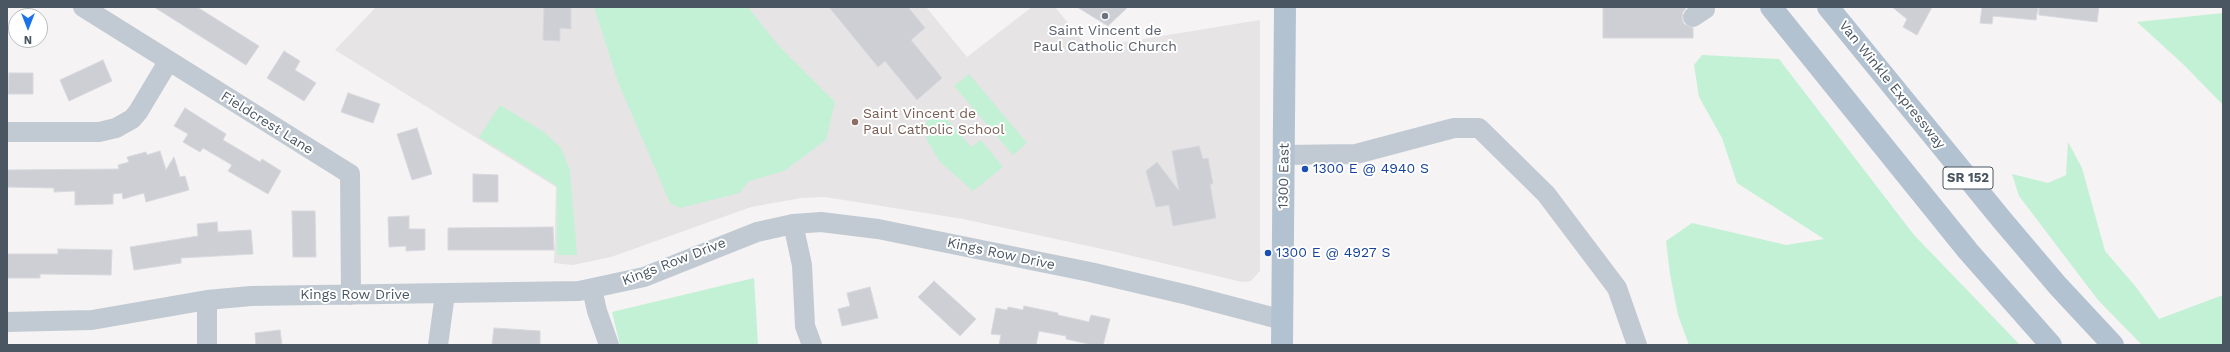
<!DOCTYPE html>
<html>
<head>
<meta charset="utf-8">
<style>
	body { margin:0 }
	#map { position:relative; width:2230px; height:352px; overflow:hidden; background:#f5f3f3; font-family:"Work Sans",sans-serif }
	canvas { display:block }
	.frame { position:absolute; inset:0; border:8px solid #4a5661; pointer-events:none }
	.north { position:absolute; left:8px; top:8px; width:40px; height:40px; box-sizing:border-box; background:#fff; border:1px solid #b7bbc0; border-radius:50%; rotate:180deg; font-size:11px; font-weight:700; line-height:16px; text-align:center; color:#4a5661 }
	.north::after { content:''; display:block; margin:auto; width:14px; height:18px; background:#1a73e8; clip-path:polygon(50% 0,100% 100%,50% 72%,0 100%) }
</style>
</head>
<body>
<div id="map">
<canvas width="2230" height="352"></canvas>
<div class="frame"></div>
<div class="north">N</div>
</div>
<script>
const ctx = document.querySelector('canvas').getContext('2d');
ctx.lineJoin = 'round';
function fill(path, color) { ctx.fillStyle = color; ctx.fill(path, 'evenodd'); }
const toPath = rows => new Path2D(rows.map(r => 'M' + r).join(''));
function strokePath(path, color, width, dash) { ctx.strokeStyle = color; ctx.lineWidth = width; ctx.lineCap = dash ? 'butt' : 'round'; ctx.setLineDash(dash || []); ctx.stroke(path); }
function drawText(font, color, halo, rows, align = 'center') {
  ctx.font = font + ' "Work Sans",sans-serif'; ctx.lineWidth = 4; ctx.setLineDash([]); ctx.textBaseline = 'middle'; ctx.strokeStyle = halo; ctx.fillStyle = color; for (const [text, x, y, turn = 0] of rows) {
    ctx.save(); ctx.translate(x, y); ctx.rotate((+turn || 0) * Math.PI / 180); ctx.textAlign = isNaN(turn) ? turn : align; if (halo) ctx.strokeText(text, 0, 0); ctx.fillText(text, 0, 0); ctx.restore();
  }
}
fill(toPath([
	[376,7,926,7,967,57,1032,7,1055,7,1088,48,1260,20,1260,271,1251,281,1242,282,1116,252,963,219,825,197,801,198,751,207,611,257,573,265,554,263,556,187,335,50]
]), '#e6e4e5');
fill(toPath([
	[594,7,748,7,777,44,835,102,826,140,784,171,749,181,739,193,680,208,670,203,618,82],
	[2223,13,2223,105,2184,65,2137,22],
	[1702,55,1779,59,1914,235,2020,345,1689,345,1678,315,1670,274,1666,241,1692,223,1786,245,1824,239,1737,183,1722,138,1699,97,1694,65],
	[969,74,1027,143,1013,155,954,86],
	[500,105,544,132,561,148,570,170,577,255,557,255,557,186,479,137],
	[938,109,971,147,981,140,1003,167,973,191,940,162,928,142,923,129,930,116],
	[2068,142,2082,168,2105,251,2136,287,2159,319,2223,295,2223,345,2142,345,2098,300,2019,196,2012,174,2048,183,2066,175],
	[754,278,758,345,620,345,612,312]
]), '#c3f1d5');
const building = toPath([
	[154,7,197,7,259,46,246,65,154,7],
	[544,7,571,7,571,29,560,28,560,41,543,40,544,7],
	[829,7,908,7,925,28,911,40,942,78,917,100,885,61,878,67,829,7],
	[1077,7,1128,7,1108,26,1077,7],
	[1603,7,1687,7,1683,12,1682,18,1684,24,1693,28,1693,38,1603,38,1603,7],
	[1892,7,1932,7,1917,35,1903,27,1907,19,1892,7],
	[1982,7,2038,7,2036,20,1993,16,1992,24,1980,23,1982,7],
	[2039,7,2099,7,2097,22,2039,15,2039,7],
	[284,51,300,61,295,70,316,83,304,101,267,78,284,51],
	[103,60,112,81,69,101,60,80,103,60],
	[9,73,33,73,33,94,8,94,9,73],
	[348,93,380,104,373,123,341,112,348,93],
	[185,108,226,134,223,140,260,162,262,159,281,171,268,194,228,171,232,165,203,148,200,152,183,142,188,134,174,126,185,108],
	[417,128,432,174,412,180,397,134,417,128],
	[1199,146,1203,159,1208,158,1213,184,1210,184,1216,218,1173,226,1169,205,1156,207,1146,171,1157,162,1179,191,1172,151,1199,146],
	[160,151,166,170,174,157,180,177,185,176,189,190,146,202,144,193,123,199,122,193,113,194,113,204,75,205,75,191,54,192,54,188,7,187,7,170,119,169,118,165,129,162,127,157,146,152,147,155,160,151],
	[473,174,498,175,498,202,473,202,473,174],
	[292,211,315,211,316,257,293,257,292,211],
	[409,216,409,229,425,229,425,250,406,251,406,246,389,247,388,217,409,216],
	[217,222,218,232,251,230,253,254,181,258,181,263,134,270,130,247,198,236,197,224,217,222],
	[553,227,554,250,448,250,448,228,553,227],
	[58,249,112,250,111,275,40,274,40,278,7,278,7,254,58,254,58,249],
	[934,281,976,319,960,336,918,297,934,281],
	[870,287,878,318,842,326,838,309,850,306,847,293,870,287],
	[1024,306,1058,313,1058,315,1089,322,1091,315,1110,319,1103,345,1093,345,1066,339,1066,336,1039,331,1036,345,999,345,1001,335,991,334,996,308,1007,310,1008,307,1023,310,1024,306],
	[494,328,540,331,540,345,492,345,494,328],
	[280,330,282,345,256,345,255,333,280,330]
]);
fill(building, '#cdcfd5');
strokePath(building, '#d7d9de', 1);
strokePath(toPath([
	[83,7,350,174,351,295],
	[1693,17,1705,9,1705,7],
	[7,132,99,132,116,128,132,119,138,112,168,62],
	[1285,155,1356,154,1454,128,1479,128,1546,194,1617,288,1637,345],
	[793,224,802,265,805,326,812,345],
	[592,289,597,311,609,345],
	[207,300,207,345],
	[7,322,92,320,207,300,251,296,579,291,644,277,757,232,793,224,821,222,878,229,1090,272,1188,295,1283,320],
	[438,345,445,294]
]), '#c1cad2', 20);
strokePath(toPath([
	[1771,7,1968,251,2051,345],
	[1828,7,2002,220,2058,286,2113,345],
	[1282,345,1285,7]
]), '#b3c2d1', 22);
for (const [x, y, r, color] of [
	[1105,16,4,"#6b7280"],
	[855,122,4,"#8d6e63"],
	[1305,169,4,"#1a4fb4"],
	[1268,253,4,"#1a4fb4"]
]) { const dot = new Path2D(); dot.arc(x, y, r, 0, 2 * Math.PI); ctx.fillStyle = color; ctx.fill(dot); strokePath(dot, '#fff', 1.5); }
for (const [x, y, w] of [
	[1968,178,50]
]) { const box = new Path2D(); box.roundRect(x - w / 2, y - 11, w, 22, 3); ctx.fillStyle = '#fff'; ctx.fill(box); strokePath(box, '#4a5661', 1); }
drawText('bold 13px', '#4a5661', null, [
	["SR 152",1968,178]
]);
drawText('14px', '#5b616d', '#fff', [
	["Saint Vincent de",1105,31],
	["Paul Catholic Church",1105,47]
]);
drawText('14px', '#4a5661', '#fff', [
	["Van Winkle Expressway",1892,85,51],
	["Fieldcrest Lane",267,123,32],
	["1300 East",1284,176,-89],
	["Kings Row Drive",1001,254,12],
	["Kings Row Drive",674,262,-21],
	["Kings Row Drive",355,295]
]);
drawText('14px', '#785e54', '#fff', [
	["Saint Vincent de",863,114],
	["Paul Catholic School",863,130]
], 'left');
drawText('14px', '#164399', '#fff', [
	["1300 E @ 4940 S",1313,169],
	["1300 E @ 4927 S",1276,253]
], 'left');
</script>
</body>
</html>
